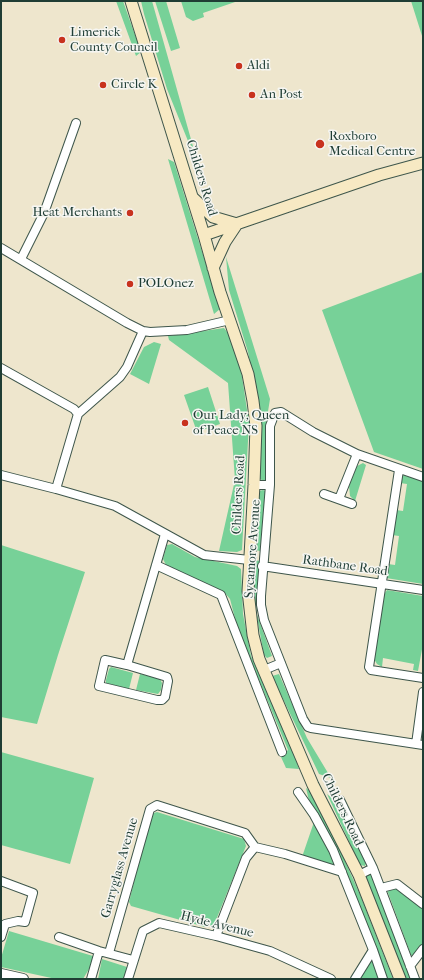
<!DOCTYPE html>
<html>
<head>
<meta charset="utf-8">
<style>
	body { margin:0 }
	#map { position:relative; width:424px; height:980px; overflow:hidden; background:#eee6cd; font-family:"IM FELL French Canon",serif }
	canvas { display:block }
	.frame { position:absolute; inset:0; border:2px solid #1f3d34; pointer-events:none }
</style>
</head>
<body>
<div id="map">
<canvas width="424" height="980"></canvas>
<div class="frame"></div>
</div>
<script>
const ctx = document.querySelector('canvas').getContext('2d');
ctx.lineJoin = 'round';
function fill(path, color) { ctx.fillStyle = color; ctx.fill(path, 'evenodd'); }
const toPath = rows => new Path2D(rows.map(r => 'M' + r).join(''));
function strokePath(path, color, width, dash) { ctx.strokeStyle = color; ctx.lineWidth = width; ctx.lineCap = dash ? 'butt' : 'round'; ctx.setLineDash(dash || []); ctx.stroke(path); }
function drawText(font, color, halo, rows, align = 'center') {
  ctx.font = font + ' "IM FELL French Canon",serif'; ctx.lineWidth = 3; ctx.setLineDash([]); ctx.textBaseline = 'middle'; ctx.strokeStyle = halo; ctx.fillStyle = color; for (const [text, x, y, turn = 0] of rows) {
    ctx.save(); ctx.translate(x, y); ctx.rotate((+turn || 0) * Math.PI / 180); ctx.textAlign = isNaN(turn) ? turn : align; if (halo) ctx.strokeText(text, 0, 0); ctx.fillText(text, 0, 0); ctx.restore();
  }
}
fill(toPath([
	[116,1,123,1,141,52,136,56],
	[141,1,152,1,194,150,188,141,167,89,144,14],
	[155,1,166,1,180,48,171,51],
	[181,1,238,1,203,13,204,17,193,21,186,17],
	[411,1,423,1,423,39],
	[168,159,174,162,220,309,214,314],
	[226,257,270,399,266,424,267,480,263,481,259,478,260,413,248,352,229,290],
	[423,272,423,469,374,452,322,310],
	[224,328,228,333,241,370,249,423,242,550,237,552,219,551,235,480,228,383,169,340,168,336],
	[154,342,161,344,149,384,130,374,144,347],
	[208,387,220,424,197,432,184,395],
	[363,463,366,465,355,501,350,496,349,486,357,466],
	[402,475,423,481,423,584,386,578,388,564,395,565,399,536,392,535,396,510,403,511,407,484,400,483],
	[263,490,266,491,260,551,255,550,259,491],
	[172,544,195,557,237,566,241,569,243,614,251,656,293,751,299,769,286,768,281,757,288,750,247,651,237,626,230,599,224,592,166,565,163,559,167,545],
	[1,545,85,572,58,655,37,724,1,717],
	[254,560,260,561,256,612,272,656,267,658,264,655,254,601],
	[387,590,423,596,423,644,418,671,413,670,414,664,383,658,382,667,377,664,374,659,383,599,385,593],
	[111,667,133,673,129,689,106,683,106,680,109,669],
	[140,674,160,679,162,683,161,690,158,694,136,690],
	[279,674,307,738,331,778,319,774,272,676],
	[1,752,94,778,70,864,1,845],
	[306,788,314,794,341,852,361,897,393,979,387,979,339,856,309,801],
	[327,794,338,803,367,860,365,866,360,865],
	[157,812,244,839,246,846,214,925,205,927,131,906,129,902,151,814],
	[314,822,336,864,334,867,302,857],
	[367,874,372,874,412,979,406,979,366,878],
	[397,888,423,908,423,944,414,955,411,955,387,890],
	[9,931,93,956,92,964,83,979,56,979,1,967,1,958],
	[102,959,127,967,124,979,98,979],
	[370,961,375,962,381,979,360,979]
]), '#77d198');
const minor = toPath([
	[1,248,127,323,143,331,150,332,187,330,230,320],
	[21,259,44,213,76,123],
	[1,368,74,409,78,414],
	[399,470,369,667,371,670,423,678],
	[1,475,56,489,115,506,204,555,249,560],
	[423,477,357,454,313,432,281,412,275,413,270,426,270,485,261,596,261,605,264,620,303,719,308,727,311,728,423,745],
	[254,485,270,485],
	[56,489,78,414,120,377,127,367,143,331],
	[324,494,352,504],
	[339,499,357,454],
	[156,565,221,595,282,752],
	[262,566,423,590],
	[105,660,127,665,167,677,168,681,165,697,162,700,157,700,99,686,105,660],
	[127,665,165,534],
	[264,670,281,663],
	[416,744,423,692],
	[298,792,314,815,333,850,373,950,355,979],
	[340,800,373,868,415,979],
	[359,875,373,868],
	[1,881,33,893,25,922,18,921,5,924,1,937],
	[381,888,397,884,423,904],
	[216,936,246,858,255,847,285,854,342,872],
	[59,937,99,951,133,960],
	[373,950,383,979],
	[109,953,150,809,157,805,245,833,255,847],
	[410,966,423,949],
	[91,979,99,951],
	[128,979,143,931,159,923,216,936,270,951,331,979]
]);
const tertiary = toPath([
	[1,974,23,979]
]);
const secondary = toPath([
	[131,1,204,235,220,292,248,374,253,401,256,426,254,485,248,591,253,635,259,659,313,785,359,875,400,979],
	[193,198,213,217,237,224,225,242,213,268],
	[204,235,379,175,423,163]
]);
strokePath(minor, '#3e564b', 10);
strokePath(tertiary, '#3e564b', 12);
strokePath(secondary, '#3e564b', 13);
strokePath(minor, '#fff', 8);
strokePath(tertiary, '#fff', 10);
strokePath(secondary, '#f7e9c3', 11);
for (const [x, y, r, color] of [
	[62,40,4,"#c8321e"],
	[239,66,4,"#c8321e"],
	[103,85,4,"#c8321e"],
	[252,95,4,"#c8321e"],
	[320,144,5,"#c8321e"],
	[130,213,4,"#c8321e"],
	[130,284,4,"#c8321e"],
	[185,423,4,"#c8321e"]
]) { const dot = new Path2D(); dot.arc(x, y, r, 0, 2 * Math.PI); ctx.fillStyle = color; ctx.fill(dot); strokePath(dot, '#f6f6f2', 1.5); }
drawText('13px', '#1f3d34', '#f6f6f2', [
	["Limerick",70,33],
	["County Council",70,48],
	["Aldi",247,66],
	["Circle K",111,85],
	["An Post",260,95],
	["Roxboro",329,137],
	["Medical Centre",329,152],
	["Heat Merchants",122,213,"right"],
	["POLOnez",138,284],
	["Our Lady, Queen",193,416],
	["of Peace NS",193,431]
], 'left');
drawText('13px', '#1f3d34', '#f6f6f2', [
	["Childers Road",201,178,73],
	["Childers Road",239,495,-87],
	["Sycamore Avenue",253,549,-86],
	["Rathbane Road",345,566,8],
	["Childers Road",342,810,64],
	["Garryglass Avenue",120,868,-74],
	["Hyde Avenue",217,925,14]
]);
</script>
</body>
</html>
